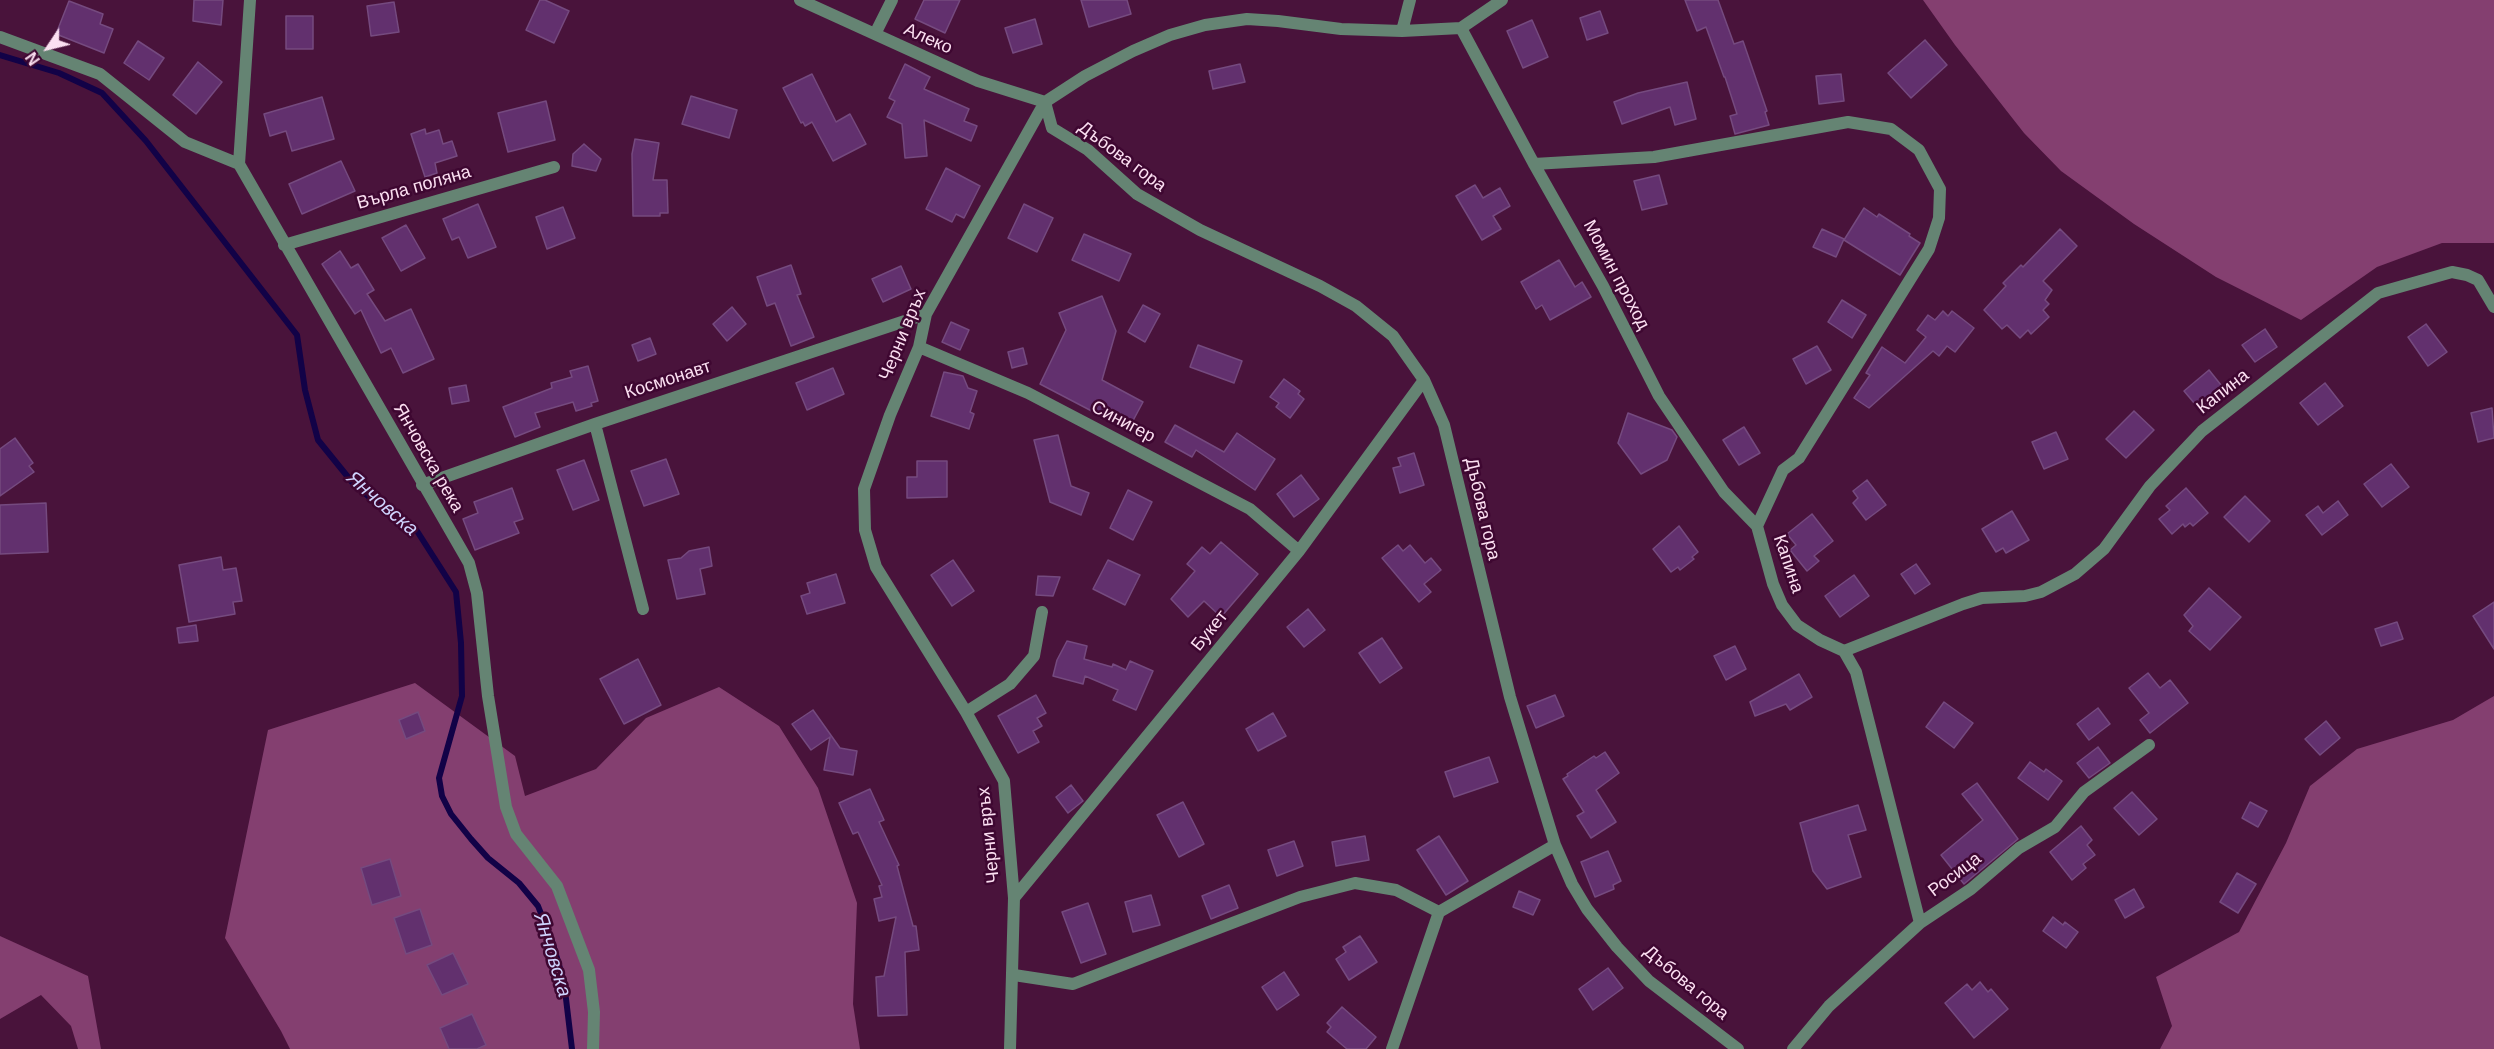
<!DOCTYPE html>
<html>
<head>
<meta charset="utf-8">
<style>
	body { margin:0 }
	#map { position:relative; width:2494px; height:1049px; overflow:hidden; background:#49133b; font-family:Helvetica,sans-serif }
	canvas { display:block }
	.north { position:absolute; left:18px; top:18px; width:60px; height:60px; -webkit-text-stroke:4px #3e0731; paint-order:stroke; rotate:235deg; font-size:16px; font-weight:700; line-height:24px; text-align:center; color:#fbdff1 }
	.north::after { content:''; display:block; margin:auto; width:21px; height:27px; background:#fbdff1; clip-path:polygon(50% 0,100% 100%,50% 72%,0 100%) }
</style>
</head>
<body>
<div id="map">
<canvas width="2494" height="1049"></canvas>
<div class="north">N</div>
</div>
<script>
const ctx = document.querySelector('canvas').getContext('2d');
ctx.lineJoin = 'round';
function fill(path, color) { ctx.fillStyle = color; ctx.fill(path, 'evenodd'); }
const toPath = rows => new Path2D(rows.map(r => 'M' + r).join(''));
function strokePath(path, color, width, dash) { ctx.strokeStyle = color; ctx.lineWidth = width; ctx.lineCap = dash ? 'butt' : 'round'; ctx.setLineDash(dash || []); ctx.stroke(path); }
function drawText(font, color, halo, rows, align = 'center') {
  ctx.font = font + ' Helvetica,sans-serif'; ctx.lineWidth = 5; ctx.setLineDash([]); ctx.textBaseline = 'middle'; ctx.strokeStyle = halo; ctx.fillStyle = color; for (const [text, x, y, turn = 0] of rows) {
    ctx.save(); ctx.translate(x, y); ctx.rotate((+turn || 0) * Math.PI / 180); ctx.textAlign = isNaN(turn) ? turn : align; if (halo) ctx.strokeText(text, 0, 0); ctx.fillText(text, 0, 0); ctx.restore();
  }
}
fill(toPath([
	[1923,0,2494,0,2494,243,2442,243,2377,267,2301,320,2216,277,2134,224,2061,171,2024,133,1955,45],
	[415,683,515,756,525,796,596,769,646,718,719,687,779,726,818,788,857,903,853,1004,860,1049,290,1049,281,1031,225,938,268,730],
	[2494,696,2494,1049,2160,1049,2172,1026,2156,977,2239,932,2286,843,2310,786,2357,749,2453,720],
	[0,936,88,976,101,1049,78,1049,71,1026,41,995,0,1019]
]), '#843f70');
strokePath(toPath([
	[0,55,59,73,102,93,146,141,297,335,305,390,318,440,352,482,376,503,417,531,456,592,461,643,462,696,439,778,442,796,451,814,471,839,488,858,519,883,538,906,552,941,564,982,572,1049]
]), '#120247', 6);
const building = toPath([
	[194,0,223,0,221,25,193,21,194,0],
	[540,0,545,0,569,11,554,43,526,30,540,0],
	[924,0,960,0,945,33,915,19,924,0],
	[1081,0,1127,0,1131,14,1089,27,1081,0],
	[1685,0,1718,0,1734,44,1743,41,1767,111,1765,112,1769,125,1735,134,1730,116,1737,114,1725,77,1724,77,1706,27,1697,31,1685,0],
	[69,1,103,14,100,24,113,29,104,53,56,34,69,1],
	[394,2,399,32,371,36,367,6,394,2],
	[1600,11,1608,33,1587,40,1580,18,1600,11],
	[286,16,313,16,313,49,286,49,286,16],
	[1035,19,1042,44,1013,53,1005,28,1035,19],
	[1532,20,1548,57,1523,68,1507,31,1532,20],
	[1925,40,1947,65,1911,98,1888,73,1925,40],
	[138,41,164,58,149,80,124,63,138,41],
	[198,62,222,82,196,114,173,95,198,62],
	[905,64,930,77,924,89,969,109,964,121,977,126,971,141,924,120,927,156,905,158,902,124,887,117,895,101,889,98,905,64],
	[1240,64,1245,82,1213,89,1209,71,1240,64],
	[812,74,836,122,850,114,866,144,833,161,812,122,805,126,803,122,801,123,783,88,812,74],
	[1841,74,1844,101,1819,104,1816,76,1841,74],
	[1687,82,1696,119,1675,125,1670,107,1622,124,1614,102,1638,93,1687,82],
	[691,96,737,110,729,138,682,124,691,96],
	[322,97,334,139,292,151,286,131,270,136,264,114,322,97],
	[546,101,555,140,508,152,498,113,546,101],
	[425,129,426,134,439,130,443,144,452,141,457,156,435,163,437,173,425,177,411,134,425,129],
	[635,139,659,143,653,180,667,180,668,213,660,213,660,216,633,216,632,154,635,139],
	[584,144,601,159,596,171,572,166,573,154,584,144],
	[341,161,355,191,302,214,289,184,341,161],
	[946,168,980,186,964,218,956,214,952,222,926,209,946,168],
	[1659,175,1667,204,1642,210,1634,181,1659,175],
	[1475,185,1483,198,1500,188,1510,206,1493,216,1501,229,1482,240,1456,196,1475,185],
	[478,204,496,247,468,258,459,237,452,240,443,219,478,204],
	[1024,204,1053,218,1037,252,1008,238,1024,204],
	[563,207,575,238,547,249,536,217,563,207],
	[1864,208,1877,217,1879,214,1910,234,1909,236,1920,243,1900,275,1844,240,1864,208],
	[406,225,425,258,401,271,382,238,406,225],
	[1822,229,1844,239,1836,257,1813,247,1822,229],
	[2060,229,2077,246,2043,281,2052,290,2045,300,2049,304,2043,310,2049,317,2031,334,2028,330,2020,338,2007,325,2002,329,1984,310,2006,286,2003,283,2021,265,2023,267,2060,229],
	[1084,234,1131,254,1119,281,1072,260,1084,234],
	[340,251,351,268,358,264,374,290,367,294,385,321,411,309,434,359,403,373,391,348,381,353,361,310,355,314,322,264,340,251],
	[1559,260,1575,287,1582,282,1591,297,1550,320,1542,305,1536,309,1521,282,1559,260],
	[791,265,801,294,797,295,814,337,791,346,775,303,767,306,757,277,791,265],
	[901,266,911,289,883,302,872,279,901,266],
	[1102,296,1116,331,1102,380,1143,402,1128,430,1040,384,1066,330,1059,313,1102,296],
	[1842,300,1866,315,1852,338,1828,322,1842,300],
	[1143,305,1160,314,1145,342,1128,332,1143,305],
	[732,307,746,324,727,341,713,324,732,307],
	[1943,311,1948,316,1952,311,1974,328,1955,352,1947,346,1939,356,1933,351,1869,408,1854,398,1870,375,1866,373,1882,347,1905,363,1926,337,1917,330,1928,315,1935,320,1943,311],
	[951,322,969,330,960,350,942,342,951,322],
	[2426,324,2447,352,2428,366,2408,337,2426,324],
	[2265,329,2277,347,2255,362,2242,345,2265,329],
	[650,338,656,354,638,361,632,345,650,338],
	[1198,345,1242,361,1234,383,1190,367,1198,345],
	[1817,346,1831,370,1806,384,1793,359,1817,346],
	[1023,348,1027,364,1012,368,1008,352,1023,348],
	[588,366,598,401,591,403,592,406,576,411,573,402,535,413,540,427,515,437,503,407,552,388,551,383,572,377,570,371,588,366],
	[833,368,844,394,807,410,796,383,833,368],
	[2209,370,2225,390,2200,410,2184,391,2209,370],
	[944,372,963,376,968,388,977,391,970,412,974,414,969,429,931,416,944,372],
	[1284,379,1300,391,1298,394,1304,399,1290,418,1276,407,1279,403,1270,397,1284,379],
	[2325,383,2343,406,2318,425,2300,403,2325,383],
	[466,385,469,401,452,404,449,388,466,385],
	[2492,408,2494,438,2478,442,2471,413,2492,408],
	[2134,411,2154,430,2126,458,2106,439,2134,411],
	[1628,413,1672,430,1677,437,1667,460,1641,474,1618,443,1628,413],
	[1175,425,1224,452,1237,433,1275,459,1255,490,1196,450,1192,457,1165,442,1175,425],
	[1744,427,1760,453,1739,465,1723,440,1744,427],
	[2056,432,2068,459,2044,469,2032,442,2056,432],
	[1058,435,1071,486,1089,493,1081,515,1050,502,1034,440,1058,435],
	[15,438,33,463,29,466,34,472,0,496,0,449,15,438],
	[1414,453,1424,485,1400,493,1393,468,1401,466,1398,458,1414,453],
	[666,459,679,494,644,506,631,471,666,459],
	[584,460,599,500,573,510,557,470,584,460],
	[917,461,947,461,947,497,907,498,907,477,917,477,917,461],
	[2391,464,2409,487,2382,507,2364,484,2391,464],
	[1301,475,1319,499,1294,517,1277,494,1301,475],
	[1867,480,1886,505,1866,520,1853,503,1858,498,1853,491,1867,480],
	[512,488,523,519,514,522,519,533,475,550,463,519,478,513,474,502,512,488],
	[2186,488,2208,513,2193,526,2190,523,2185,527,2183,524,2172,534,2159,519,2170,510,2166,506,2186,488],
	[1128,490,1152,502,1133,540,1110,528,1128,490],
	[2245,496,2270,521,2249,542,2224,517,2245,496],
	[2338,501,2348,515,2322,535,2306,515,2318,506,2323,513,2338,501],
	[46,503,48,552,0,554,0,505,46,503],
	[2012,511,2029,540,2006,553,2003,548,1996,552,1982,529,2012,511],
	[1812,514,1833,541,1814,556,1819,561,1807,571,1790,550,1796,545,1787,534,1812,514],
	[1679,526,1698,552,1692,557,1694,559,1680,570,1678,567,1671,572,1653,549,1679,526],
	[1221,542,1258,574,1221,617,1204,601,1188,617,1171,599,1195,571,1187,564,1202,547,1210,554,1221,542],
	[1398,545,1403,551,1410,545,1425,563,1431,558,1441,570,1424,584,1431,592,1419,602,1382,558,1398,545],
	[709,547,712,566,700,569,705,594,677,599,668,560,681,558,689,551,709,547],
	[221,557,223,570,236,568,242,601,233,602,235,614,189,622,179,565,221,557],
	[953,560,974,591,952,606,931,575,953,560],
	[1108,560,1140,575,1125,605,1093,589,1108,560],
	[1916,564,1930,584,1915,594,1901,574,1916,564],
	[836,574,845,603,807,614,801,596,810,593,807,583,836,574],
	[1854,575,1869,596,1840,617,1825,596,1854,575],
	[1038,576,1060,577,1053,596,1036,595,1038,576],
	[2209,588,2241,617,2210,650,2189,631,2193,626,2184,615,2209,588],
	[2494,602,2494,649,2473,616,2494,602],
	[1308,609,1325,630,1304,647,1287,627,1308,609],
	[2397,622,2403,639,2381,646,2375,629,2397,622],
	[196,625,198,641,179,643,177,628,196,625],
	[1382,638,1402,668,1380,683,1359,653,1382,638],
	[1067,641,1087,646,1084,659,1112,667,1113,664,1126,670,1130,661,1153,671,1136,710,1113,700,1118,690,1085,676,1083,684,1053,676,1057,660,1067,641],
	[1735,646,1746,669,1726,680,1714,656,1735,646],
	[638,659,661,705,624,724,600,679,638,659],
	[2148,673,2160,688,2170,680,2188,703,2150,733,2140,720,2149,713,2129,688,2148,673],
	[1799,674,1812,697,1790,710,1786,704,1755,716,1750,702,1799,674],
	[1036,695,1046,713,1037,718,1042,726,1033,731,1039,742,1018,753,998,716,1036,695],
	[1555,695,1564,716,1536,728,1527,706,1555,695],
	[1944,702,1973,723,1954,748,1926,727,1944,702],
	[2098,708,2110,724,2089,740,2077,724,2098,708],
	[813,710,840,748,857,751,853,775,824,770,830,737,811,750,792,724,813,710],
	[418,712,425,731,406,739,399,720,418,712],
	[1273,713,1286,736,1258,751,1246,729,1273,713],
	[2326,721,2340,738,2320,755,2305,739,2326,721],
	[2098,747,2110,763,2089,778,2077,763,2098,747],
	[1605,752,1619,773,1596,790,1616,822,1591,838,1577,816,1584,812,1563,779,1568,776,1567,774,1594,756,1596,758,1605,752],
	[1489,757,1498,782,1454,797,1445,772,1489,757],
	[2030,762,2044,772,2046,769,2062,781,2048,800,2018,778,2030,762],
	[1977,783,2018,839,1964,884,1941,855,1983,820,1962,794,1977,783],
	[1071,785,1083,801,1068,813,1056,797,1071,785],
	[870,789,884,820,879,822,899,865,897,866,913,926,916,926,919,950,905,952,907,1015,878,1016,876,977,884,976,896,917,879,921,874,899,882,897,879,886,882,885,858,832,853,834,839,803,870,789],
	[2132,792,2157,819,2139,835,2114,808,2132,792],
	[1183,802,1204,844,1179,857,1157,815,1183,802],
	[2250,802,2267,811,2258,827,2242,818,2250,802],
	[1858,805,1866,830,1848,835,1861,877,1827,889,1813,871,1800,823,1858,805],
	[2081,826,2092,840,2087,845,2095,855,2083,864,2086,868,2072,880,2050,852,2081,826],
	[1365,836,1369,860,1336,866,1332,842,1365,836],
	[1439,836,1468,881,1446,895,1417,850,1439,836],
	[1294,841,1303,866,1277,876,1268,850,1294,841],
	[1608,851,1621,881,1613,885,1614,889,1595,897,1581,862,1608,851],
	[390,859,401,896,372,905,361,868,390,859],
	[2237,873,2256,884,2238,913,2220,902,2237,873],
	[1229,885,1238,908,1211,919,1202,896,1229,885],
	[2134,889,2144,907,2125,918,2115,900,2134,889],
	[1519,891,1540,900,1533,915,1513,907,1519,891],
	[1151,895,1160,925,1133,932,1125,902,1151,895],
	[1088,903,1106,954,1081,963,1062,912,1088,903],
	[420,909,432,945,406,954,394,918,420,909],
	[2053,917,2063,925,2065,922,2078,932,2066,948,2043,931,2053,917],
	[1360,936,1377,962,1349,980,1336,959,1346,952,1343,947,1360,936],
	[453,953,468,984,442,995,427,965,453,953],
	[1608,968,1623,988,1593,1010,1579,989,1608,968],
	[1284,972,1299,995,1277,1010,1262,987,1284,972],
	[1980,982,1988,992,1991,989,2008,1009,1974,1038,1945,1003,1967,984,1972,990,1980,982],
	[1342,1007,1376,1037,1366,1049,1347,1049,1327,1032,1331,1027,1327,1023,1342,1007],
	[472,1014,486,1045,477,1049,449,1049,440,1028,472,1014]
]);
fill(building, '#62306e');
strokePath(building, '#754a7f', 1.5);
strokePath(toPath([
	[800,0,978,81,1045,102,1052,128,1088,150,1137,194,1200,230,1320,286,1356,306,1393,336,1424,380,1444,425,1510,697,1555,845,1572,884,1587,909,1617,947,1649,981,1738,1049],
	[1461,28,1534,164,1603,286,1659,396,1724,492,1757,526],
	[1402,31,1410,0],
	[875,34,892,0],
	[0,37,100,74,185,142,239,164,469,563,477,593,488,696,506,807,516,834,557,886,589,970,594,1012,593,1049],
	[239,164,250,0],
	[1534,164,1654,157,1848,122,1891,129,1919,150,1940,189,1939,218,1929,249,1799,458,1783,470,1757,526,1773,584,1782,605,1797,625,1820,640,1844,651,1963,604,1982,598,2025,596,2041,592,2075,574,2104,549,2150,486,2202,431,2378,293,2452,272,2467,275,2478,280,2494,307],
	[284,245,554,167],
	[919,347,1028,393,1250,509,1299,551],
	[595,424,643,609],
	[422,485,595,424,926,314],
	[1844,651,1856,672,1920,923],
	[966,712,1010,684,1034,656,1042,612],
	[1014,898,1299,551,1424,380],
	[1439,912,1555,845],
	[1014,975,1073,984,1300,897,1355,883,1396,890,1439,912,1392,1049],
	[1010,1049,1014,898,1004,781,966,712,876,567,865,530,864,489,890,415,919,347,926,314,1045,102,1085,76,1133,51,1170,35,1205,25,1247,19,1278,21,1341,29,1402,31,1461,28,1502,0],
	[1793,1049,1829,1006,1920,923,1971,889,2019,848,2055,827,2084,792,2149,745]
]), '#658473', 12);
drawText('18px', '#fbdff1', '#3e0731', [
	["Алеко",928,39,24],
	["Дъбова гора",1122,157,37],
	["Върла поляна",414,188,-16],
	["Момин проход",1616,275,62],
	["Черни връх",903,335,-68],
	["Космонавт",668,380,-18],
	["Капина",2223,392,-38],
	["Синигер",1123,422,28],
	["Янчовска река",428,458,60],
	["Дъбова гора",1482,509,77],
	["Капина",1788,564,71],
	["Букет",1210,631,-51],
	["Черни връх",989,835,-96],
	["Росица",1955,875,-37],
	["Дъбова гора",1686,983,40]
]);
drawText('italic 20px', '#cfd4fe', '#3e0731', [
	["Янчовска",382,504,41],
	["Янчовска",552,955,73]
]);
</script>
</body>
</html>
